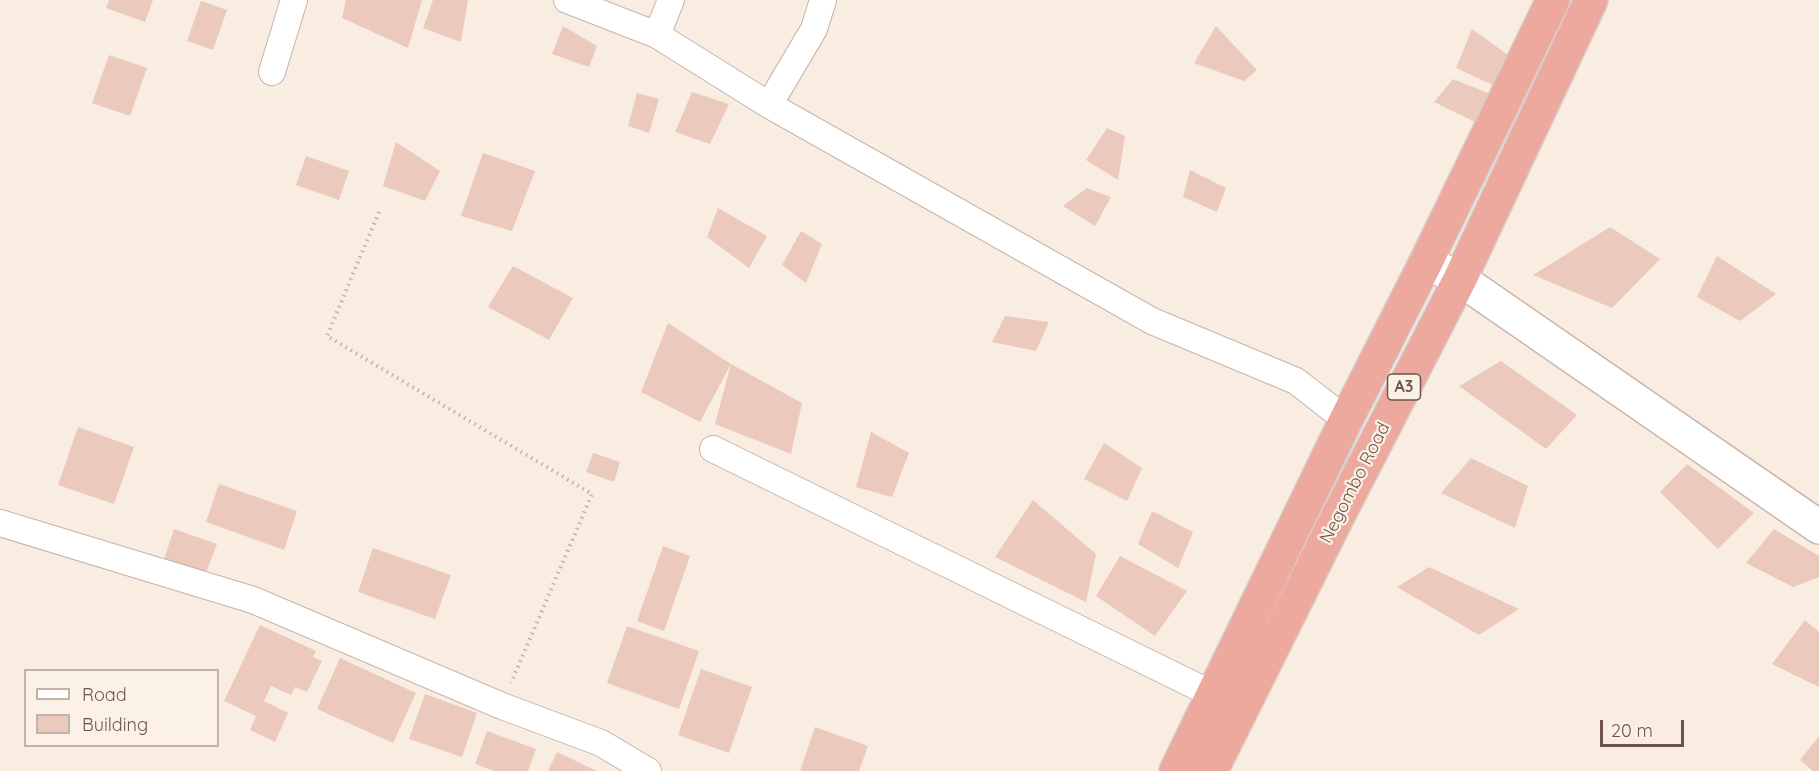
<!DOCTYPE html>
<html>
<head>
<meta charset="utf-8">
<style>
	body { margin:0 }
	#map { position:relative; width:1819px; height:771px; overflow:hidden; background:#f9ede1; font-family:Quicksand,sans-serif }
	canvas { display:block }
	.legend { position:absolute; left:24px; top:669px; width:195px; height:78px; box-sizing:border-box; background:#fcf1e6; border:2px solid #c3b2a8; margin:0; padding:8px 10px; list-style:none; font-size:18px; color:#6d534b }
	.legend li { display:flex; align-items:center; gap:12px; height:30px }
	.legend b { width:30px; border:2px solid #c3b2a8 }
	.scale { position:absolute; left:1600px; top:720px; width:84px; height:27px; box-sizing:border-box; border:3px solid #6d534b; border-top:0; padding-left:8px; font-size:18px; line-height:21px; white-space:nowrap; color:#6d534b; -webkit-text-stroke:4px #fcf1e6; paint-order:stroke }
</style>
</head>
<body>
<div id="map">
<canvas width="1819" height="771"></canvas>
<ul class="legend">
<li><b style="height:8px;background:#fff"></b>Road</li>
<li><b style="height:16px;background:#ebc9bc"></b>Building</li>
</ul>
<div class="scale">20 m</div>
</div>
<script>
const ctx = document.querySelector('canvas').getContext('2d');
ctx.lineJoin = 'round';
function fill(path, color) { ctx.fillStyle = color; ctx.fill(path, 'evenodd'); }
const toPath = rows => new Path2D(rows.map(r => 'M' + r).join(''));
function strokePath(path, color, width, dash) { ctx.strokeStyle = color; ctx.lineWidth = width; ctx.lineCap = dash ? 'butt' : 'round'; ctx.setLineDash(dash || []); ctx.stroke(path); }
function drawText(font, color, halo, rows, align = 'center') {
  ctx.font = font + ' Quicksand,sans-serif'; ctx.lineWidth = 4.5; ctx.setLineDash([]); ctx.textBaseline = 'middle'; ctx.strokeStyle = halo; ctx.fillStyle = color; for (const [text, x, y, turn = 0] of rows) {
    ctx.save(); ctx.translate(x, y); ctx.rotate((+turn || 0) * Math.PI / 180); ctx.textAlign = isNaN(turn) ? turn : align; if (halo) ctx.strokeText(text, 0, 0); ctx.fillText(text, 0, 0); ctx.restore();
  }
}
fill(toPath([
	[109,0,153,0,145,22,106,8],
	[346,0,422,0,408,48,342,18],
	[433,0,468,0,461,42,423,28],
	[201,1,227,10,213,50,187,41],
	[563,26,597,46,589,67,552,54],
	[1216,26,1257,70,1244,81,1194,63],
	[1472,29,1508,55,1493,85,1456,68],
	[109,55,147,68,130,116,92,103],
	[1453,79,1488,93,1479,124,1434,102],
	[692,92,729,104,710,144,675,132],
	[637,93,659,99,649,133,628,126],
	[1107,128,1125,136,1118,180,1086,160],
	[396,142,440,171,425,201,383,186],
	[483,153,535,171,512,231,461,216],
	[306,156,349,171,339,200,296,185],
	[1190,170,1226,188,1217,212,1183,197],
	[1087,188,1111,197,1095,226,1063,206],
	[718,208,767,236,749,268,707,237],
	[1610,227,1660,259,1612,308,1533,275],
	[801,231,822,244,806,283,782,265],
	[1717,256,1776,294,1740,321,1697,297],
	[513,266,573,298,549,340,488,307],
	[1005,316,1049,322,1036,351,992,342],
	[668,323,731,364,700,422,641,392],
	[1501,361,1577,415,1546,449,1459,386],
	[731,364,802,403,791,454,715,424],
	[78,427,134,447,114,504,58,485],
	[871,432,909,453,892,497,856,487],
	[1104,443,1142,468,1127,501,1084,479],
	[593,453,620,462,614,482,586,472],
	[1471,458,1528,486,1515,528,1441,493],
	[1687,464,1754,513,1718,549,1660,492],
	[219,484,297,511,284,550,206,522],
	[1033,500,1096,554,1086,602,995,557],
	[1152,511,1193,532,1178,568,1138,544],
	[174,529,217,544,206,573,164,559],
	[1774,529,1819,556,1819,577,1793,587,1746,563],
	[663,546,690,556,664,631,637,621],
	[373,548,451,575,435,619,358,592],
	[1120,556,1187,591,1155,636,1096,596],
	[1429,567,1519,609,1479,635,1397,587],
	[1805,620,1819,632,1819,687,1772,664],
	[260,625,316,651,313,657,322,661,307,692,295,687,291,695,271,686,264,701,288,713,275,742,250,730,256,716,224,701],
	[627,626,699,651,679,709,607,683],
	[340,658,416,693,393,743,317,709],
	[701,669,752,687,729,753,678,735],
	[425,694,477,713,462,757,409,739],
	[815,727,868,746,859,771,800,771],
	[487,731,536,749,528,771,494,771,475,764],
	[1819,736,1819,771,1813,771,1800,760],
	[557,752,597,771,548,771]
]), '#ebc9bc');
const street = toPath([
	[567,0,657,35,769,105,1152,321,1296,381,1346,420],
	[657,35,671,0],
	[272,72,294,0],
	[769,105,814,29,823,0],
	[713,449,1212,694],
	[0,523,253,600,502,706,601,743,648,771]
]);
const secondary = toPath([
	[1426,262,1460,279,1819,527]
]);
const highway = toPath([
	[1176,771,1346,420,1426,262,1553,0],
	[1211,771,1337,518,1460,279,1591,0]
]);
strokePath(street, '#c8b3aa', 28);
strokePath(secondary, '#cdb5aa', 36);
strokePath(highway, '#d6cfcd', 36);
strokePath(toPath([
	[379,212,327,336,592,494,511,683]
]), '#cfaca0', 4, [1.5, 4.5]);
strokePath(street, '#fff', 26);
strokePath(secondary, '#fff', 33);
strokePath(highway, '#eda99e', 33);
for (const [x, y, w] of [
	[1404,387,33]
]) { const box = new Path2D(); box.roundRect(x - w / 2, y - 13, w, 26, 4.5); ctx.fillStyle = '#fcf1e6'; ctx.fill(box); strokePath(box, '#6d534b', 1.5); }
drawText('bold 16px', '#6d534b', null, [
	["A3",1404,387]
]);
drawText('18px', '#6d534b', '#fcf1e6', [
	["Negombo Road",1355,483,-63]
]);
</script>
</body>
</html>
